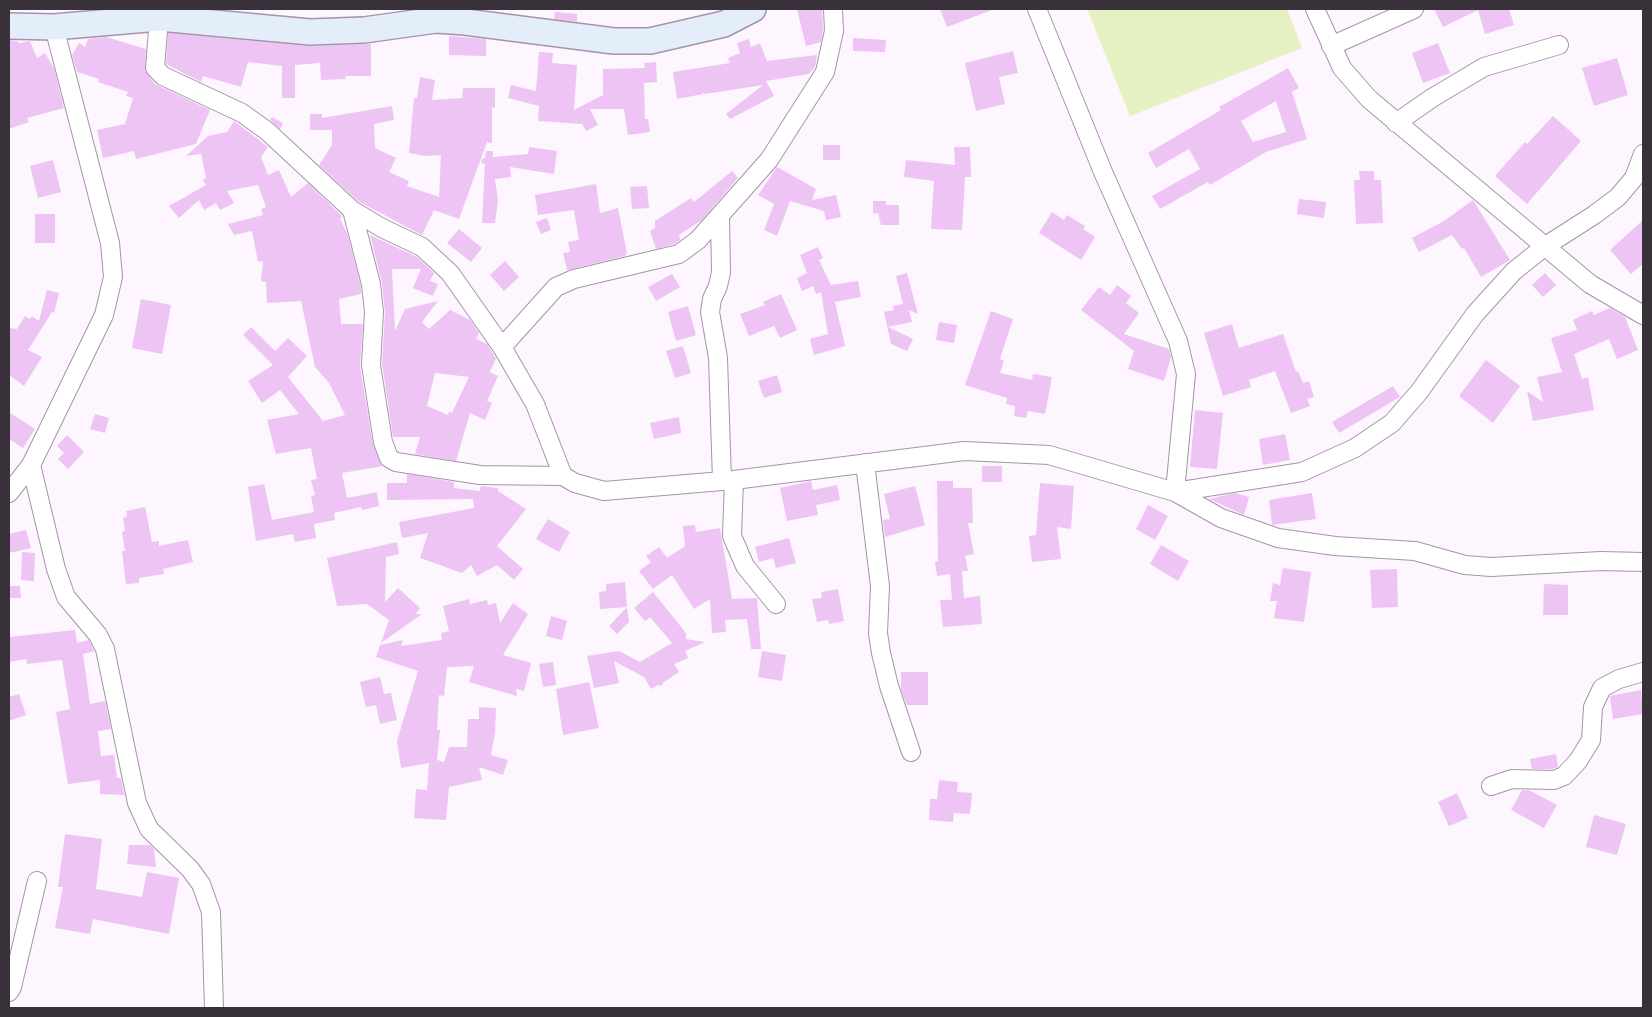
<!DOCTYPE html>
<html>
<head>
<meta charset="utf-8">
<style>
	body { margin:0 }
	#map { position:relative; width:1652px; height:1017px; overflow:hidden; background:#fdf6fe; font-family:Commissioner,sans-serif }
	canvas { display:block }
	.frame { position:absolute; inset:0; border:10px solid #383139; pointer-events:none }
</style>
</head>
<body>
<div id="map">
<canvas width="1652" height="1017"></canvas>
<div class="frame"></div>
</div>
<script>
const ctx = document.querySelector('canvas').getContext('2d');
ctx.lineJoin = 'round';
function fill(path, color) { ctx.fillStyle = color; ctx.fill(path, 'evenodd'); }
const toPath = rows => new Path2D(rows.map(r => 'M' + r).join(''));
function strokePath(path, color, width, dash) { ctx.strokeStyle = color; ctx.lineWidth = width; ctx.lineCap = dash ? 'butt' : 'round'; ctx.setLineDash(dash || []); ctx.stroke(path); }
fill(toPath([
	[1087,9,1287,9,1302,48,1130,116]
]), '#e5f0c3');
fill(toPath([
	[797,9,822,9,823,30,821,42,806,46],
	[940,9,992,9,992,10,947,27],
	[1434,9,1509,9,1514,25,1485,34,1478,10,1443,27],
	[555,12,577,14,577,22,554,19],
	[168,33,309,46,371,44,371,76,345,76,346,79,321,80,320,63,295,65,295,98,282,98,282,66,248,62,241,87,203,76,201,82,166,64],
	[449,36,486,39,486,56,449,55],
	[106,37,146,49,145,71,155,84,210,110,196,144,136,159,134,151,103,158,97,130,125,124,133,98,126,96,128,92,98,82,99,79,77,72,72,55,79,43,85,47,88,39],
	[853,38,886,40,885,52,853,51],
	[749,39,751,47,760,43,767,61,817,55,815,67,809,74,766,81,774,96,730,119,726,114,763,85,705,94,703,92,703,94,677,99,673,72,730,63,728,58,740,53,737,43],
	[9,40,17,41,19,43,30,41,37,58,45,53,54,68,64,108,27,118,29,122,9,129],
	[1438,43,1450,73,1423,83,1412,53],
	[1013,51,1018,73,999,77,1005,104,976,111,965,63],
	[539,52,553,53,552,63,577,65,574,110,603,95,603,69,645,68,644,63,656,62,657,82,644,83,645,119,648,119,650,132,628,135,624,109,590,109,598,125,586,131,582,124,538,121,539,106,508,98,511,85,536,91],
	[1617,58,1628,95,1594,106,1582,68],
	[1288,68,1299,88,1292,92,1307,139,1266,152,1210,185,1208,182,1160,209,1152,196,1200,169,1189,149,1156,168,1148,153,1221,110,1219,107],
	[1276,101,1286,132,1253,142,1241,121],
	[420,77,435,80,432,100,462,98,463,88,495,88,495,108,492,107,492,143,487,142,459,219,434,210,422,235,358,201,319,165,332,145,332,130,310,130,310,114,322,114,322,118,392,106,394,120,374,124,375,148,396,158,389,172,409,181,407,186,439,197,441,155,425,156,409,153,414,98,417,98],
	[1553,116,1581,141,1527,204,1495,176,1525,142,1527,144],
	[272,117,283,123,280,129,270,120],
	[234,121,268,147,261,157,268,175,279,170,291,197,308,183,342,216,340,219,347,233,361,286,361,294,339,299,341,324,363,324,360,367,373,444,383,466,342,473,347,498,377,492,379,506,362,510,361,507,334,513,335,520,314,524,316,538,295,542,293,534,256,541,248,487,264,484,272,520,314,512,311,496,315,495,311,480,317,479,311,448,276,454,267,420,299,414,280,390,262,403,248,381,273,365,243,335,251,327,275,351,288,338,307,356,288,377,323,421,345,415,329,383,315,367,301,301,267,303,266,282,261,281,263,261,258,262,252,231,234,235,228,224,263,215,261,209,266,207,258,185,227,191,234,203,220,210,216,203,204,210,199,200,179,218,169,206,206,185,203,180,206,178,201,154,186,156,208,136,227,132],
	[823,145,840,145,840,160,823,160],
	[529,147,557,151,554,174,510,167,511,177,495,179,498,201,495,223,482,223,485,164,481,163,482,159,485,158,486,151,493,151,493,157,528,154],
	[954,147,970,147,971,177,965,177,962,230,931,229,934,181,904,177,906,160,955,165],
	[53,160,61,192,38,198,30,166],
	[777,167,816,189,812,200,836,195,841,217,826,220,824,211,790,201,777,236,764,230,774,204,758,195],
	[732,171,738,178,702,220,679,235,680,240,674,244,656,249,650,231,655,228,655,221,691,198,694,202],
	[1359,171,1374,171,1374,180,1381,180,1383,223,1356,224,1354,180,1360,180],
	[596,184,600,213,618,208,627,253,625,256,567,270,563,253,570,252,568,242,579,240,574,210,538,215,535,195],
	[647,186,649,208,632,209,630,187],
	[1299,199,1326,202,1324,218,1297,214],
	[1473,200,1510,260,1481,277,1464,248,1462,249,1452,235,1419,252,1412,238,1444,221],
	[873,201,886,201,886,205,899,205,899,225,881,225,878,213,873,214],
	[1052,212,1064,220,1067,215,1085,226,1083,229,1095,237,1081,260,1039,233],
	[35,214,55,214,55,243,35,243],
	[547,218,551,230,541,234,536,222],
	[1643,220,1643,264,1631,274,1610,250],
	[459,229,482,248,471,262,447,243],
	[370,235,417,257,434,273,430,281,438,284,433,296,413,288,421,269,392,269,395,331,405,309,438,301,422,322,429,329,450,310,470,320,479,333,476,339,487,344,496,358,490,372,498,376,487,401,492,403,485,420,470,413,456,461,415,454,420,437,393,437,382,364,385,312,382,283],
	[435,373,469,377,452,413,449,412,448,415,427,406],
	[818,247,823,258,819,260,831,285,858,281,861,297,835,302,845,346,814,355,810,339,828,334,821,292,816,294,813,286,802,291,797,278,807,273,800,255],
	[505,261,519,277,504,291,490,275],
	[907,273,918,314,909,310,912,322,888,327,913,339,907,351,891,344,884,312,894,310,893,306,903,304,896,276],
	[1545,273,1556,285,1543,297,1532,285],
	[672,274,680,287,656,301,648,287],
	[1117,285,1131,296,1126,303,1139,313,1124,334,1169,349,1171,357,1164,381,1128,369,1134,351,1081,310,1099,287,1110,295],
	[47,290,59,293,54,313,52,312,28,350,42,357,24,386,9,375,9,328,17,329,25,316,30,319,32,316,39,321],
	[781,294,797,330,780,338,774,326,749,336,740,314,765,305,763,302],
	[141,299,171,305,162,354,132,348],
	[688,306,696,335,676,341,668,312],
	[1610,308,1625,317,1638,350,1617,359,1609,339,1574,354,1582,379,1588,377,1594,410,1533,421,1527,391,1543,402,1537,377,1562,372,1551,338,1577,330,1573,320,1592,311,1594,315],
	[991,311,1013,319,1000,359,1004,361,1000,373,1032,380,1033,374,1052,377,1045,414,1028,411,1026,418,1014,416,1015,406,1006,404,1007,398,965,385],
	[939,322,957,325,954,343,936,340],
	[1232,324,1239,348,1283,334,1296,372,1298,371,1303,383,1309,381,1314,397,1307,399,1310,406,1291,413,1275,371,1249,380,1251,387,1223,396,1204,333],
	[683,346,691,373,675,378,666,351],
	[1486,360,1520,386,1493,423,1459,396],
	[777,375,782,392,764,398,758,381],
	[1393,386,1400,397,1339,433,1332,422],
	[1195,410,1223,413,1217,469,1190,467],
	[9,412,35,429,23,448,9,439],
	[95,414,109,418,105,433,90,429],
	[679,417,681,433,654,439,650,423],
	[1285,434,1290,460,1263,465,1259,439],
	[67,435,84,452,68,469,58,459,64,453,57,446],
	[982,466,1002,466,1002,482,982,482],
	[407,474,454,482,454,488,480,491,481,486,498,488,498,491,526,509,497,546,523,569,514,580,497,565,477,576,471,565,462,573,420,558,428,533,402,538,399,522,474,508,473,499,387,500,387,483,407,483],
	[811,481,813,490,837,485,840,500,816,505,818,515,787,521,780,488],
	[937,481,953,481,953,488,972,488,973,523,968,523,974,554,965,556,968,571,962,571,964,598,980,596,982,624,943,627,940,600,952,600,950,574,937,576,935,562,938,561],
	[1040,483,1074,486,1071,529,1057,527,1061,559,1032,562,1029,536,1036,535],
	[915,486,925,525,885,537,883,520,890,519,884,494],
	[1235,493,1249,497,1244,515,1209,499],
	[1312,493,1316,519,1272,525,1269,500],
	[1148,505,1168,516,1155,540,1136,529],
	[145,507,152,542,159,541,159,546,188,540,193,562,163,569,164,574,139,578,139,583,126,584,122,551,125,551,122,532,125,531,123,518,127,516,126,511],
	[548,519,570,532,559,552,536,539],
	[695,525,696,532,720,528,732,599,757,598,761,649,751,649,747,619,725,620,726,632,712,633,710,599,694,609,672,575,653,589,639,571,651,562,646,556,659,547,667,558,685,546,683,526],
	[26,530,31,548,9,553,9,534],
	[789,538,796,563,776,568,773,558,759,562,755,547],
	[397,542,399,554,386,557,385,602,398,588,420,608,416,614,422,614,381,643,389,620,367,604,337,606,327,558],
	[1161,545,1189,561,1178,581,1150,564],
	[22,552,35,553,34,581,21,580],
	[1283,568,1311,572,1304,622,1274,618,1277,601,1270,601,1273,583,1280,585],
	[1397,569,1398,607,1372,608,1370,570],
	[625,582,627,607,600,609,599,592,606,591,606,584],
	[1544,584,1568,585,1568,615,1543,615],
	[9,586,20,586,21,598,9,598],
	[838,589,844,621,829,624,828,620,817,622,812,599,822,598,821,592],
	[653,592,686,633,686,639,705,642,685,651,688,658,674,664,679,672,664,682,661,686,658,685,651,689,644,677,614,661,619,683,594,688,587,656,619,651,640,662,672,643,650,617,645,621,634,608],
	[469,599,470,604,487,600,488,605,496,603,500,623,513,603,528,614,503,655,531,663,524,691,516,689,517,696,469,682,474,666,447,667,444,696,439,695,437,730,440,730,437,760,444,762,449,747,467,747,468,719,479,719,479,707,496,708,495,733,491,755,508,760,503,775,479,767,482,780,449,787,446,820,414,818,416,789,427,790,429,763,401,768,397,741,418,671,376,657,380,645,403,640,401,646,442,640,441,633,449,631,443,606],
	[627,607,629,622,617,634,609,626],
	[551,616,567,621,562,640,546,636],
	[75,630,77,643,89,640,94,651,83,654,90,704,105,701,111,729,98,731,101,756,114,755,117,778,121,778,124,795,100,794,100,780,68,784,56,712,70,709,62,660,27,664,26,659,9,662,9,637],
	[762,651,786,655,782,681,758,677],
	[553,662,556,685,543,687,539,664],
	[901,672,928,672,928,705,907,705,901,690],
	[380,677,384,694,391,693,397,720,380,724,376,705,366,707,360,682],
	[589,682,599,728,563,735,556,689],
	[1641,690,1643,714,1613,719,1610,696],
	[19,694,26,715,9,721,9,697],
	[1556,754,1558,767,1552,769,1532,769,1530,759],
	[939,780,958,782,957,792,972,793,970,814,954,813,953,822,929,820,930,799,937,799],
	[1522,790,1529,790,1557,805,1544,828,1511,810],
	[1457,793,1468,818,1449,826,1438,802],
	[1594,815,1626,824,1617,855,1586,847],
	[65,834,102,839,96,889,142,897,147,872,179,878,169,934,93,919,90,934,55,928,63,887,58,887],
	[129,845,150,845,154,849,156,867,127,864]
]), '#edc4f4');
const street = toPath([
	[1037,9,1103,172,1178,341,1186,374,1175,492,1302,472,1355,448,1392,423,1419,392,1475,314,1514,271,1544,247,1594,215,1618,197,1634,178,1643,154],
	[1315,9,1342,68,1369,99,1590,284,1643,315],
	[159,18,155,68,163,76,242,113,267,131,352,210,382,228,422,247,450,273,502,347,535,404,563,476,575,483,604,491,734,480,964,451,1049,455,1175,492,1221,518,1278,538,1335,546,1415,551,1465,565,1491,567,1601,561,1643,562],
	[1331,46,1414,9],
	[1396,123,1432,98,1484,67,1559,45],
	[352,210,371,284,374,312,371,365,383,442,389,458,396,462,480,475,563,476],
	[720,216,721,272,718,286,712,299,710,312,718,358,722,481],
	[502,347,556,287,574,279,679,254,698,240,769,160,825,72,834,31,833,9],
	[865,463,880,586,878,633,881,653,889,686,911,752],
	[31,465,56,569,66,597,98,635,105,649,137,803,149,829,190,869,201,884,211,912,214,1008],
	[734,480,732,536,745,566,776,604],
	[9,493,31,465,104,315,113,277,110,243,54,27],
	[1491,786,1512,779,1554,780,1564,776,1578,761,1591,740,1593,707,1602,688,1619,679,1643,672],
	[9,992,12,987,37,881]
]);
const secondary = toPath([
	[9,26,54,27,159,18,310,32,364,30,436,20,465,22,614,41,650,41,724,24,753,9]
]);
strokePath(street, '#a594a8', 20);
strokePath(secondary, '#a594a8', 28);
strokePath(street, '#fff', 18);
strokePath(secondary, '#e3eefa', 25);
</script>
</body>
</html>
